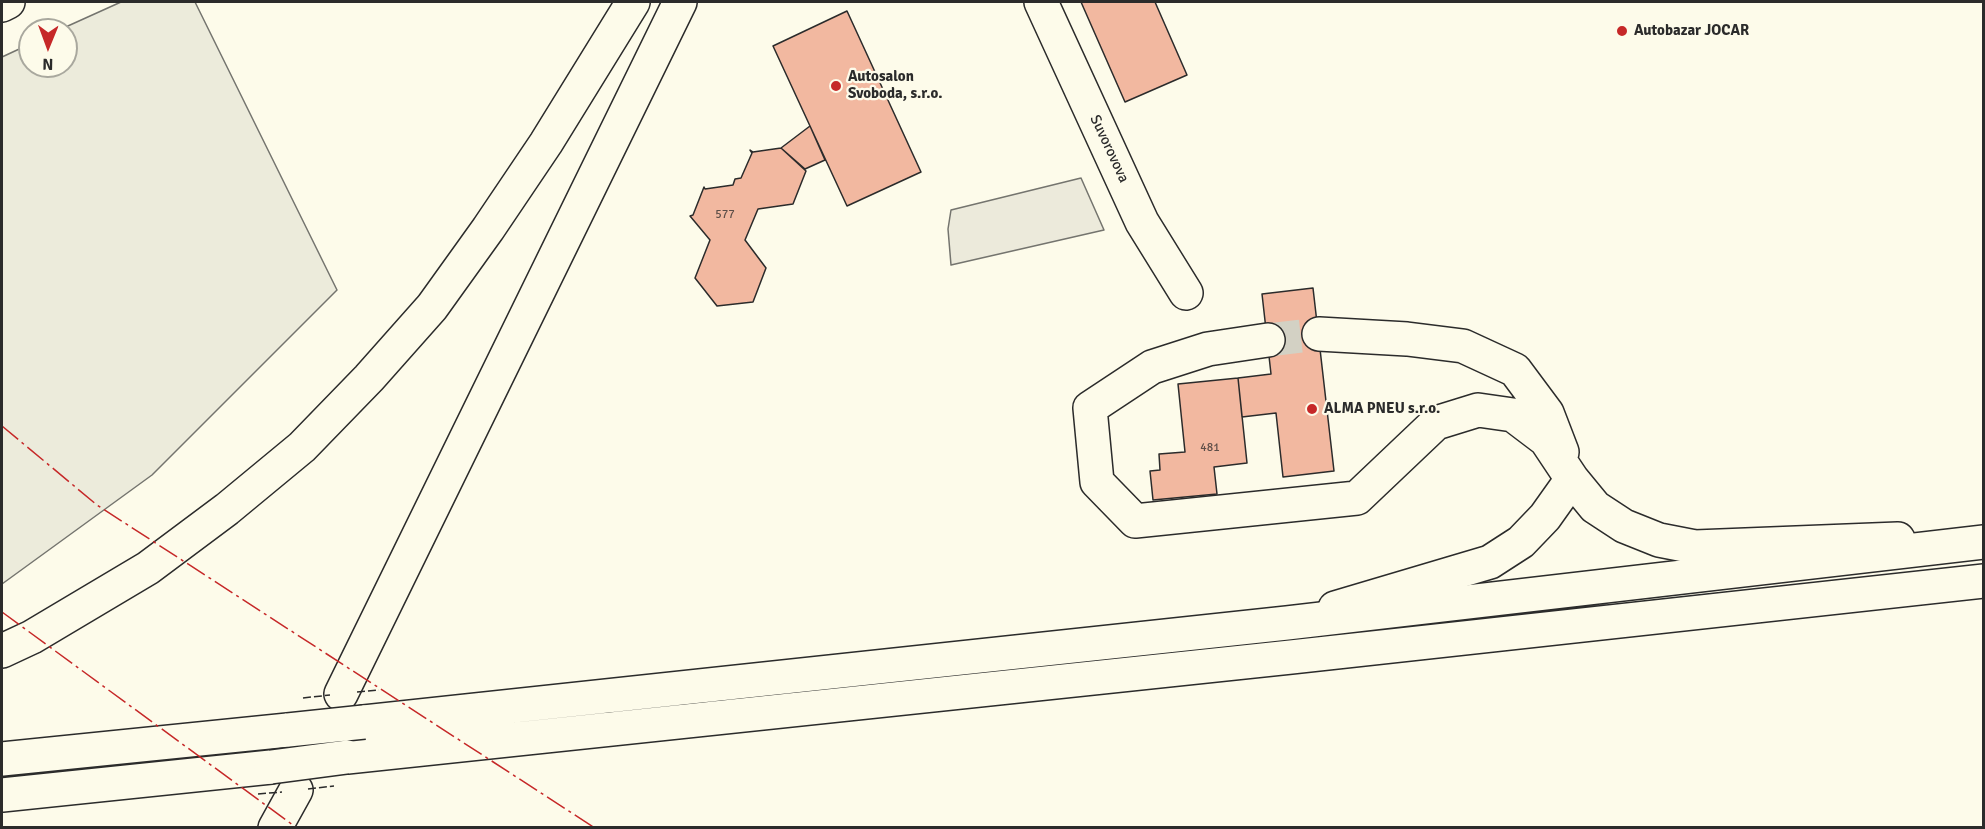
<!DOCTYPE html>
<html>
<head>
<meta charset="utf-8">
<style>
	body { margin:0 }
	#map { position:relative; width:1985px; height:829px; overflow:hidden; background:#fdfbea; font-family:Signika,sans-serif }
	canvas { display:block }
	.frame { position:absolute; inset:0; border:3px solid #2b2b2b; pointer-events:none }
	.north { position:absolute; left:18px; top:18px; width:60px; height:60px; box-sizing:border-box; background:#fdfbea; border:2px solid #a9a89e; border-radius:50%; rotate:181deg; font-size:16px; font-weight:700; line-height:24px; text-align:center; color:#2b2b2b }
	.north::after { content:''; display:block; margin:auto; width:21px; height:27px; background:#c62828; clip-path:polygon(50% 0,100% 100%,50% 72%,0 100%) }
</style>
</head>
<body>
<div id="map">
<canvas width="1985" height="829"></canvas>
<div class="frame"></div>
<div class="north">N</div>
</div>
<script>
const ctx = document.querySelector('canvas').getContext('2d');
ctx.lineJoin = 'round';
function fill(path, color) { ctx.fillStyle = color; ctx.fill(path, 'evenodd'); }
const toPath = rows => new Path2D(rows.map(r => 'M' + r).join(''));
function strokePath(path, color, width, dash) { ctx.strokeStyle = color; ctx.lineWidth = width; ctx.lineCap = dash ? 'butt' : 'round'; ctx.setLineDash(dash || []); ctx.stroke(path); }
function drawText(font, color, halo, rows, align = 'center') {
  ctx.font = font + ' Signika,sans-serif'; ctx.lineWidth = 4.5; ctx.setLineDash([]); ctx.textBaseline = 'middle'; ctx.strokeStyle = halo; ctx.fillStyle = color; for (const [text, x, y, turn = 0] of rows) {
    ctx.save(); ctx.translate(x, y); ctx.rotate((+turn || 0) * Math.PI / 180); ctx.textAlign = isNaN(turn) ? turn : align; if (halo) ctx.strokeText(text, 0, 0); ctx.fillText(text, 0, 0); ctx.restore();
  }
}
const green = toPath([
	[121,2,195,2,337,290,152,475,2,584,2,57,30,44,30,66,66,66,66,30,59,30,121,2]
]);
fill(green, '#ecebdb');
strokePath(green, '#74746e', 1.5);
const parking = toPath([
	[1081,178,1104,230,951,265,948,229,951,210,1081,178]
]);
fill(parking, '#eceadb');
strokePath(parking, '#74746e', 1.5);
const building = toPath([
	[1081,2,1155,2,1187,75,1125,102,1081,2],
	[847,11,921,172,847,206,773,46,847,11],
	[810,126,825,160,805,169,781,148,810,126],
	[781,148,806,171,793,204,758,209,745,240,766,268,753,302,717,306,695,278,710,240,690,216,693,215,704,187,705,189,733,185,735,179,741,178,752,153,750,150,753,152,781,148],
	[1313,288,1334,471,1283,477,1276,413,1242,417,1238,378,1271,374,1262,294,1313,288],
	[1238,378,1247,463,1214,467,1217,494,1153,500,1150,471,1160,470,1159,454,1185,452,1178,384,1238,378]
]);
fill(building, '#f2b8a0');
strokePath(building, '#2b2b2b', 1.5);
strokePath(toPath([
	[1268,340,1319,334]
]), '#d3d1c4', 33, [33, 16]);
const minor = toPath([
	[1041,2,1142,222,1186,293],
	[2,5,8,2],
	[1319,334,1407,339,1463,346,1515,370,1547,413,1562,452],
	[1268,340,1208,349,1152,367,1090,408,1097,482,1135,521,1357,498,1436,423,1478,410,1513,415,1546,440,1572,479,1595,507,1624,526,1659,540,1695,547,1898,539],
	[1335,608,1490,562,1521,542,1545,517,1572,479]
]);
const highway = toPath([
	[2,651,32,637,148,568,227,509,302,447,369,378,432,307,488,229,546,143,633,2],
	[341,694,680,2],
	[364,722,1287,623,1984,542],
	[347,757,1291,657,1984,581],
	[2,759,288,730],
	[2,795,271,767],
	[275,828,296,790]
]);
strokePath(minor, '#2b2b2b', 36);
strokePath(highway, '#2b2b2b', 36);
strokePath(minor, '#fdfbea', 33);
strokePath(highway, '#fdfbea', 33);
const highwayBridge = toPath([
	[288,730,364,722],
	[271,767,347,757]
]);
strokePath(highwayBridge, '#2b2b2b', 36, []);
strokePath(highwayBridge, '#fdfbea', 33);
strokePath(toPath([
	[357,692,379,690],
	[303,698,330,695],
	[308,789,334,786],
	[258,794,282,792]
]), '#2b2b2b', 1.5, [8, 3]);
strokePath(toPath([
	[2,426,97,505,595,828],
	[2,612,297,828]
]), '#c62828', 1.5, [21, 4.5, 3, 4.5]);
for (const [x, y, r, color] of [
	[1622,31,6,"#c62828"],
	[836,86,6,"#c62828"],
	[1312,409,6,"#c62828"]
]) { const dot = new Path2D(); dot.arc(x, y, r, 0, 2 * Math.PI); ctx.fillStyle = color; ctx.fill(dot); strokePath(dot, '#fdfbea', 2); }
drawText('12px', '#5d4e48', null, [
	["577",725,215],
	["481",1210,448]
]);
drawText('bold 15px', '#2b2b2b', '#fdfbea', [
	["Autobazar JOCAR",1634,31],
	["Autosalon",848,77],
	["Svoboda, s.r.o.",848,94],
	["ALMA PNEU s.r.o.",1324,409]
], 'left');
drawText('15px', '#2b2b2b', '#fdfbea', [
	["Suvorovova",1109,149,65]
]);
</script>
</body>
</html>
